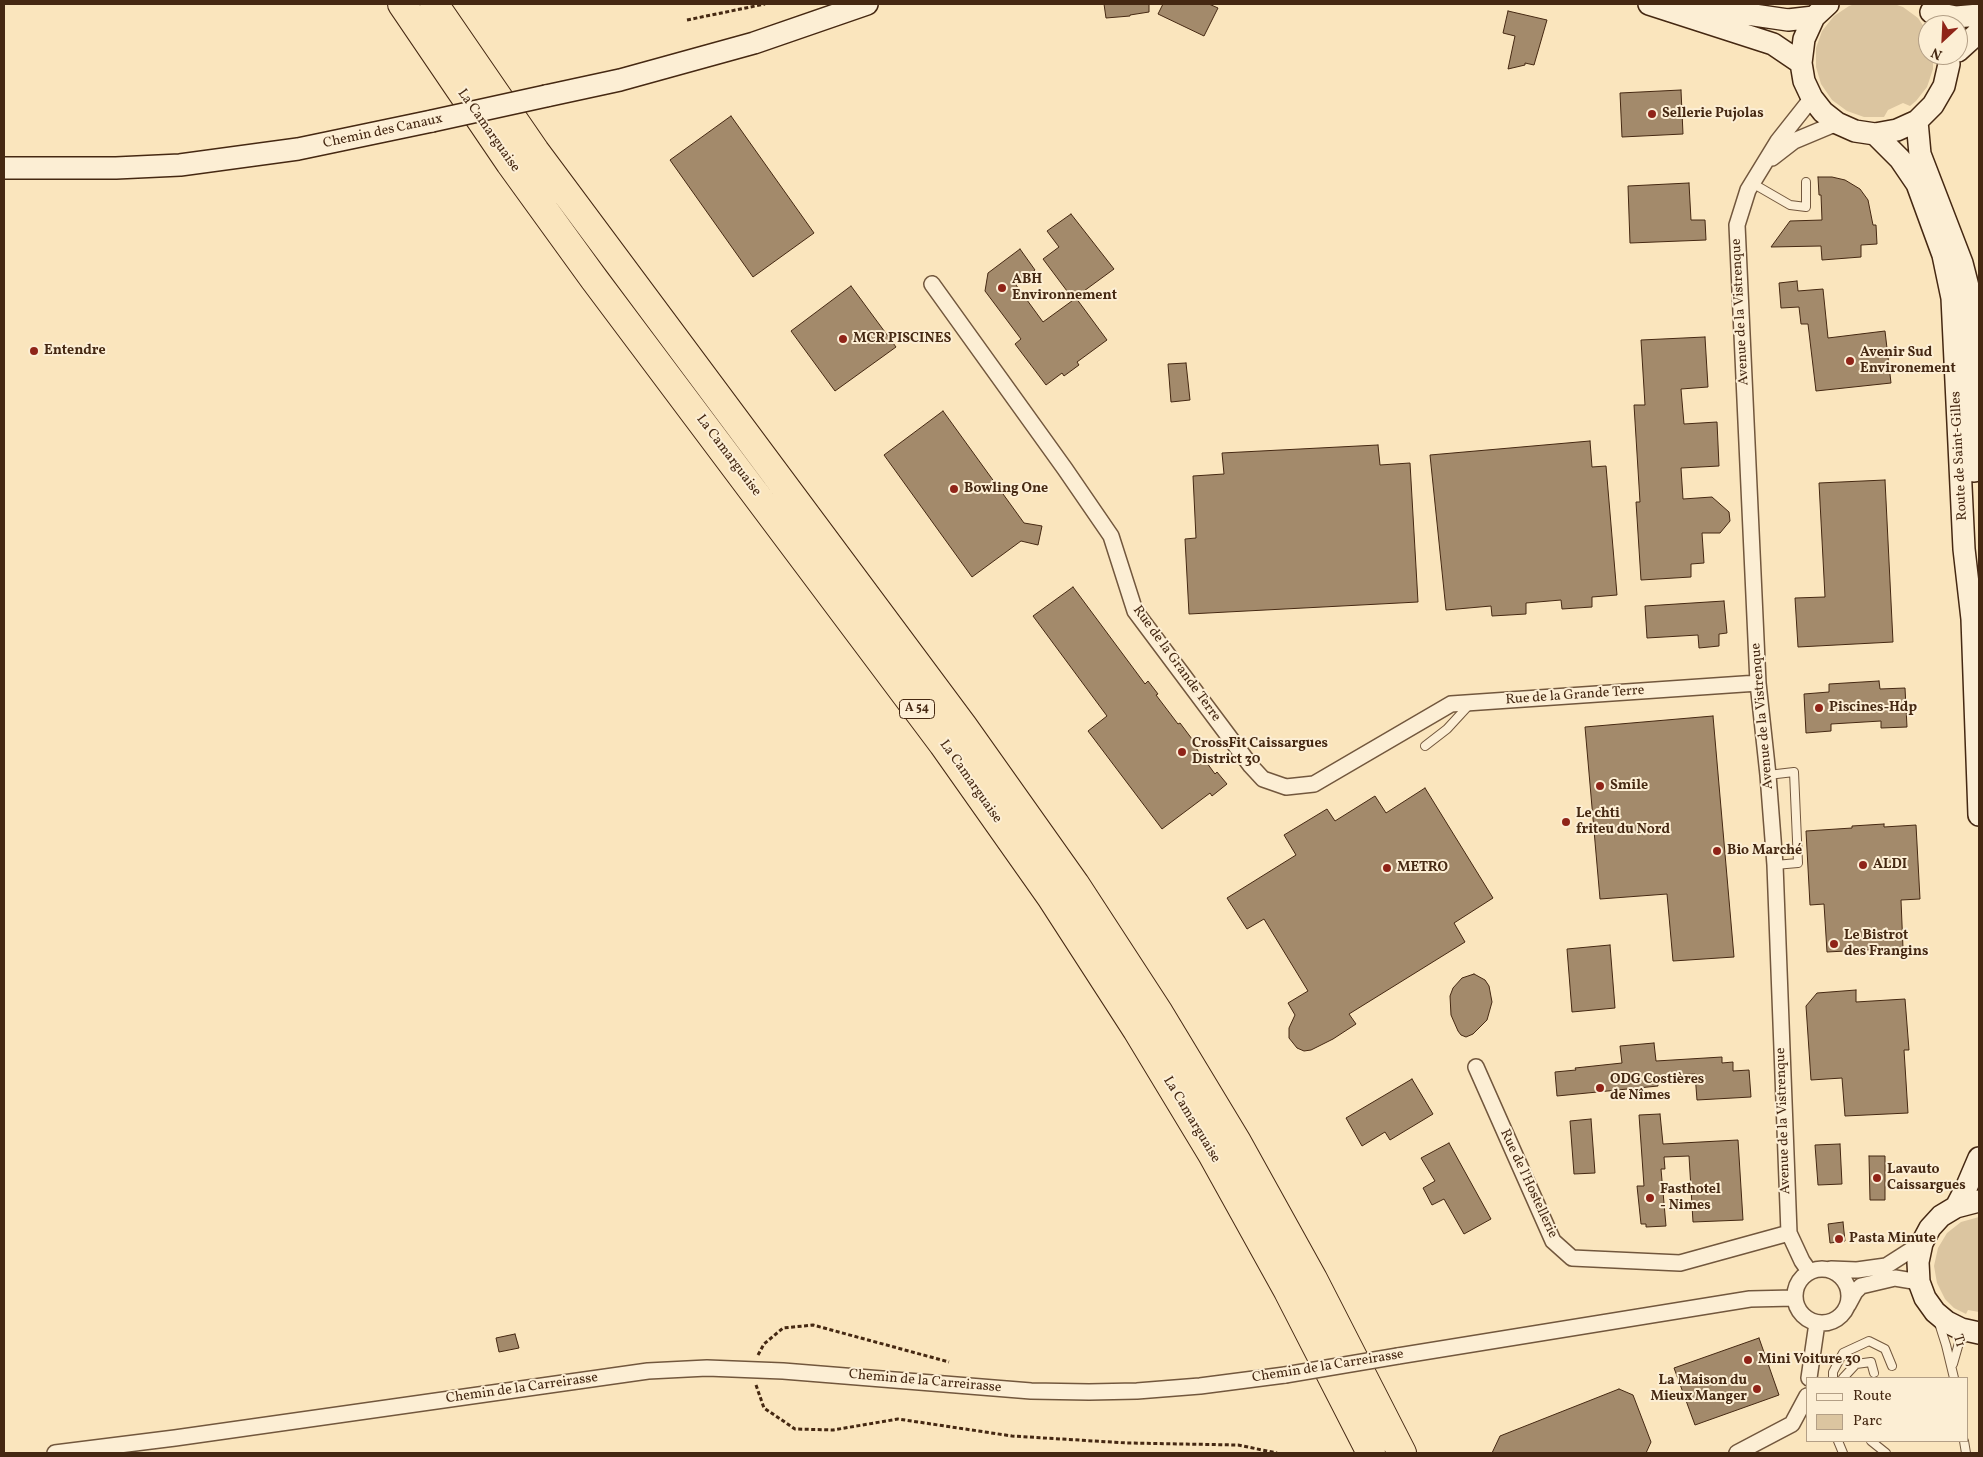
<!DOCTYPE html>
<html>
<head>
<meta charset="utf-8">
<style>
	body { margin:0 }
	#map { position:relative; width:1983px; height:1457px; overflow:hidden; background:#fae5bd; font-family:Vollkorn,serif }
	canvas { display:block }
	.frame { position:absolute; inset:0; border:5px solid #452812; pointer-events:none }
	.legend { position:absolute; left:1806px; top:1377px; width:162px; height:65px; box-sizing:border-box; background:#fceed4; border:1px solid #b39f86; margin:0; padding:6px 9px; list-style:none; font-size:15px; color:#452812 }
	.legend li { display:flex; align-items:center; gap:10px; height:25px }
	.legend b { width:25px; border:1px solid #b39f86 }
	.north { position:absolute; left:1918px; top:15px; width:50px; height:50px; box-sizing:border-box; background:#fceed4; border:1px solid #b39f86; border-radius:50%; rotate:205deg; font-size:14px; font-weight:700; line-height:20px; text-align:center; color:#452812 }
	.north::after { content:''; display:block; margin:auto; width:18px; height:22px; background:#8f2418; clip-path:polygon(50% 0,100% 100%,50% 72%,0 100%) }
</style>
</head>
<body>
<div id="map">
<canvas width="1983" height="1457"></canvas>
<div class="frame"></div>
<ul class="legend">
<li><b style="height:6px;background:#fceed4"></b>Route</li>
<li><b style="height:14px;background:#dbc5a0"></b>Parc</li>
</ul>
<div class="north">N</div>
</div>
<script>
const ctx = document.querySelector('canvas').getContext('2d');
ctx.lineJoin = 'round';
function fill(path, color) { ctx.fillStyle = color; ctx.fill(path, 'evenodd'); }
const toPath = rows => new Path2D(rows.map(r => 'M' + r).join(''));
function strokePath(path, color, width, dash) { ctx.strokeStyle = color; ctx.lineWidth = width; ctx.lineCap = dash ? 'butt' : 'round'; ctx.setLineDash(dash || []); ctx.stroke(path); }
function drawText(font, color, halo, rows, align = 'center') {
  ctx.font = font + ' Vollkorn,serif'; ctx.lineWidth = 4; ctx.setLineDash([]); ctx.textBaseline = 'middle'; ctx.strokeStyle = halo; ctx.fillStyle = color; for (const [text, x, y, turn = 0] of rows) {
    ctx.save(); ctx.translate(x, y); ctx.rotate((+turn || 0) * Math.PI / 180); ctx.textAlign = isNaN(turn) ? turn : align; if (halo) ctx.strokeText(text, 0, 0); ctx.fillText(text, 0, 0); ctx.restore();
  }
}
fill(toPath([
	[1855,4,1894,4,1903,7,1918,18,1928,33,1928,55,1933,55,1933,69,1927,87,1916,101,1910,106,1903,103,1888,110,1884,117,1864,117,1847,111,1832,100,1821,84,1816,67,1816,48,1822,31,1834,16,1849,6],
	[1979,1217,1979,1312,1968,1310,1966,1314,1954,1308,1945,1299,1937,1283,1934,1266,1938,1248,1947,1233,1961,1222]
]), '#dbc5a0');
const building = toPath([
	[1104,4,1149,4,1149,12,1130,15,1130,16,1106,18,1104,4],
	[1163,4,1209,4,1218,8,1204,36,1158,14,1163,4],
	[1508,11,1547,20,1534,65,1525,63,1525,65,1508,69,1515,36,1503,33,1508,11],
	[1681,90,1683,134,1622,137,1620,93,1681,90],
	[731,116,814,233,753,277,670,160,731,116],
	[1818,177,1832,177,1845,180,1860,189,1868,200,1873,225,1876,225,1877,244,1861,245,1861,257,1822,260,1821,246,1771,247,1790,221,1822,220,1821,195,1819,195,1818,177],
	[1689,183,1691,220,1705,220,1706,240,1630,243,1628,186,1689,183],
	[1071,214,1114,269,1073,299,1043,259,1059,247,1047,231,1071,214],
	[1020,249,1035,270,1016,285,1043,322,1076,298,1107,340,1077,362,1079,365,1064,376,1062,373,1046,385,1015,344,1021,339,985,291,988,273,1020,249],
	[1797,281,1798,291,1823,289,1828,338,1885,331,1891,383,1816,391,1808,324,1801,324,1799,307,1781,308,1779,283,1797,281],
	[851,286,896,347,835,391,791,331,851,286],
	[1705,337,1708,387,1681,389,1684,424,1717,422,1719,466,1681,468,1683,499,1712,497,1729,512,1730,521,1720,533,1702,533,1704,563,1691,564,1691,577,1641,580,1636,502,1640,502,1634,405,1645,405,1641,340,1705,337],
	[1186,363,1190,400,1171,402,1168,364,1186,363],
	[943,411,1024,523,1042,526,1038,545,1021,541,972,577,884,455,943,411],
	[1590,441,1592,467,1606,466,1617,595,1592,597,1592,607,1562,609,1561,600,1526,603,1526,614,1492,616,1491,606,1446,610,1430,455,1590,441],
	[1378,445,1380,465,1410,463,1418,602,1189,614,1185,539,1196,538,1193,476,1224,474,1222,453,1378,445],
	[1885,480,1893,642,1798,647,1795,598,1825,597,1819,483,1885,480],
	[1073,587,1145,684,1148,681,1158,694,1156,695,1178,724,1180,723,1195,743,1193,744,1215,774,1217,772,1227,784,1212,796,1210,793,1162,829,1088,731,1107,716,1033,616,1073,587],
	[1724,601,1727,633,1719,634,1719,646,1699,648,1698,635,1647,638,1645,606,1724,601],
	[1879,681,1880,689,1905,688,1907,727,1881,728,1881,721,1831,724,1831,731,1806,733,1804,694,1829,692,1829,684,1879,681],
	[1713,716,1734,957,1673,961,1667,894,1600,899,1585,727,1713,716],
	[1425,788,1493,898,1454,923,1465,942,1349,1014,1356,1024,1333,1039,1311,1050,1304,1051,1297,1048,1289,1038,1289,1028,1295,1015,1288,1003,1308,991,1264,919,1247,929,1227,898,1296,855,1284,835,1327,809,1335,821,1375,796,1386,813,1425,788],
	[1884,824,1884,827,1916,825,1920,899,1901,900,1903,948,1827,952,1824,904,1810,905,1806,831,1852,828,1852,826,1884,824],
	[1610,945,1615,1008,1572,1012,1567,949,1610,945],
	[1474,974,1485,980,1489,986,1492,1002,1487,1020,1473,1034,1466,1037,1461,1035,1458,1031,1451,1015,1450,996,1453,988,1462,978,1474,974],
	[1856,990,1856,1002,1905,999,1909,1050,1904,1050,1908,1113,1845,1116,1842,1078,1811,1080,1806,1006,1817,993,1856,990],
	[1654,1043,1656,1061,1722,1057,1722,1063,1733,1062,1733,1071,1749,1070,1751,1097,1697,1100,1695,1074,1657,1076,1658,1086,1557,1096,1555,1072,1576,1070,1575,1068,1622,1063,1620,1046,1654,1043],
	[1412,1079,1433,1114,1390,1140,1385,1132,1362,1146,1346,1118,1412,1079],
	[1660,1114,1663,1144,1738,1140,1743,1220,1693,1222,1689,1156,1664,1157,1665,1169,1661,1169,1666,1226,1646,1227,1646,1224,1641,1224,1637,1186,1644,1186,1639,1115,1660,1114],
	[1591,1119,1595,1173,1574,1174,1570,1121,1591,1119],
	[1449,1143,1491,1219,1464,1234,1444,1199,1432,1205,1423,1188,1435,1181,1421,1158,1449,1143],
	[1840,1144,1842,1184,1818,1185,1815,1145,1840,1144],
	[1869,1156,1885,1156,1885,1200,1870,1200,1869,1156],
	[1843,1222,1845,1241,1830,1243,1828,1224,1843,1222],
	[515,1334,519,1348,499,1352,496,1338,515,1334],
	[1759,1338,1779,1395,1695,1425,1674,1368,1759,1338],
	[1619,1389,1633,1395,1651,1442,1646,1453,1492,1453,1500,1436,1619,1389]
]);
fill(building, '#a38a6b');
strokePath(building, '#452812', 1);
const lane = toPath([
	[1752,183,1790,205,1806,207,1806,182],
	[1425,746,1447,729,1470,704],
	[1768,775,1794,772,1798,863,1775,865],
	[1939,1323,1946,1345,1954,1378],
	[1953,1364,1959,1343,1961,1329],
	[1833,1378,1833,1372,1843,1353,1869,1341,1885,1349,1892,1366],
	[1843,1378,1856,1364,1871,1362,1874,1373],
	[1838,1441,1843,1453],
	[1871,1441,1886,1453],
	[1964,1441,1966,1453]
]);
const street = toPath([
	[1772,158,1794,141,1837,123],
	[932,284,1065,469,1111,536,1135,611,1251,766,1263,779,1286,787,1314,784,1451,704,1758,683],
	[1476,1067,1553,1241,1572,1258,1680,1263,1789,1233],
	'1795 1296a27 27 0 1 1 54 0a27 27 0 1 1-54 0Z',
	[1831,1269,1857,1270,1886,1266,1922,1243],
	[1809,1271,1802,1261,1789,1233,1775,865,1768,775,1758,683,1737,225,1748,190,1778,141,1812,98],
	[1848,1305,1855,1292,1861,1286,1895,1278,1919,1282],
	[1398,1356,1750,1299,1794,1298],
	[1809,1378,1817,1323],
	[55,1453,175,1438,648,1371,707,1368,783,1371,1031,1391,1089,1392,1137,1391,1200,1386,1285,1375],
	[1737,1453,1792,1424,1807,1396]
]);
const secondary = toPath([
	[1649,4,1773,44,1801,63],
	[1693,4,1720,10,1788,20,1814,17],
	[1828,4,1814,17,1804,39,1801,63,1804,81,1812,98,1823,112,1837,123,1855,131,1875,134,1897,130,1917,121,1933,105,1944,86,1949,64,1948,55],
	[1931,12,1956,17,1979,15],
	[1958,51,1979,32],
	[546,96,620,80,754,43,867,4],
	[1917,121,1920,154,1962,263,1972,302,1974,471],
	[1875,134,1900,159,1917,184,1943,255,1952,298,1964,549,1972,619,1979,815],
	[4,168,116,168,180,165,298,149,432,121],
	[1979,1201,1956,1207,1941,1216,1930,1228,1922,1243,1918,1262,1919,1282,1925,1298,1935,1312,1947,1322,1961,1329,1979,1333],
	[1956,1207,1967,1186,1979,1158]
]);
const highway = toPath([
	[402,4,510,163,594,279,943,744,1051,897,1137,1030,1212,1154,1288,1291,1371,1453],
	[434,4,535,151,963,726,1075,884,1159,1013,1237,1142,1313,1279,1402,1453]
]);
strokePath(lane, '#72573d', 10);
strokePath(street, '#72573d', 18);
strokePath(secondary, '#452812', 24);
strokePath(highway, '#452812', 30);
strokePath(toPath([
	[687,20,765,4],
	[758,1355,764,1344,783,1328,813,1325,949,1362],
	[756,1385,764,1408,795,1429,833,1430,898,1419,1012,1436,1127,1443,1238,1445,1277,1453]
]), '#452812', 3, [4, 2.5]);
strokePath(lane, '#fceed4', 8);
strokePath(street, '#fceed4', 15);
strokePath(secondary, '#fceed4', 21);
strokePath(highway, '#fae5bd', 28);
const streetBridge = toPath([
	[1285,1375,1398,1356]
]);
const secondaryBridge = toPath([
	[432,121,546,96]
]);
strokePath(streetBridge, '#72573d', 18, []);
strokePath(secondaryBridge, '#452812', 24, []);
strokePath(streetBridge, '#fceed4', 15);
strokePath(secondaryBridge, '#fceed4', 21);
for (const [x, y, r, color] of [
	[1652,114,5,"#8f2418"],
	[1002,288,5,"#8f2418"],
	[843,339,5,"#8f2418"],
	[34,351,5,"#8f2418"],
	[1850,361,5,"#8f2418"],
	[954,489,5,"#8f2418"],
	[1819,708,5,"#8f2418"],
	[1182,752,5,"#8f2418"],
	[1600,786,5,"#8f2418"],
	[1566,822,5,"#8f2418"],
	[1717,851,5,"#8f2418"],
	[1863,865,5,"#8f2418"],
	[1387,868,5,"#8f2418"],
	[1834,944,5,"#8f2418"],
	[1600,1088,5,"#8f2418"],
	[1877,1178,5,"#8f2418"],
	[1650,1198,5,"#8f2418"],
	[1839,1239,5,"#8f2418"],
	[1748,1360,5,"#8f2418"],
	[1757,1389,5,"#8f2418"]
]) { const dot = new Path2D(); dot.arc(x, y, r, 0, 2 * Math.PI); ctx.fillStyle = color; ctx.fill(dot); strokePath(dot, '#fceed4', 2); }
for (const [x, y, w] of [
	[917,709,35]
]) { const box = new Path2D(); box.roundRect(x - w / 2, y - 9.5, w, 19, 4); ctx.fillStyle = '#fceed4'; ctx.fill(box); strokePath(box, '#452812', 1); }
drawText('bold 12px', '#452812', null, [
	["A 54",917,709]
]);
drawText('bold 14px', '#452812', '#fceed4', [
	["Sellerie Pujolas",1662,114],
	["ABH",1012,280],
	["Environnement",1012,296],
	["MCR PISCINES",853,339],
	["Entendre",44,351],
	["Avenir Sud",1860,353],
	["Environement",1860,369],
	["Bowling One",964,489],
	["Piscines-Hdp",1829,708],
	["CrossFit Caissargues",1192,744],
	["District 30",1192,760],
	["Smile",1610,786],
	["Le chti",1576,814],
	["friteu du Nord",1576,830],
	["Bio Marché",1727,851],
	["ALDI",1873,865],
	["METRO",1397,868],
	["Le Bistrot",1844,936],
	["des Frangins",1844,952],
	["ODG Costières",1610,1080],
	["de Nîmes",1610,1096],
	["Lavauto",1887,1170],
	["Caissargues",1887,1186],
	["Fasthotel",1660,1190],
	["- Nimes",1660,1206],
	["Pasta Minute",1849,1239],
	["Mini Voiture 30",1758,1360],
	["La Maison du",1747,1381,"right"],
	["Mieux Manger",1747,1397,"right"]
], 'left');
drawText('14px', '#452812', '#fceed4', [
	["La Camarguaise",488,131,55],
	["Chemin des Canaux",383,132,-12],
	["Avenue de la Vistrenque",1741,312,-93],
	["La Camarguaise",728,456,53],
	["Route de Saint-Gilles",1960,456,-93],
	["Rue de la Grande Terre",1176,664,54],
	["Rue de la Grande Terre",1575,696,-4],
	["Avenue de la Vistrenque",1763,716,-95],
	["La Camarguaise",970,782,55],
	["La Camarguaise",1191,1120,59],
	["Avenue de la Vistrenque",1784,1121,-92],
	["Rue de l'Hostellerie",1528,1184,65],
	["T1",1958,1341,73],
	["Chemin de la Carreirasse",1328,1367,-9],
	["Chemin de la Carreirasse",925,1382,5],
	["Chemin de la Carreirasse",522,1389,-8]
]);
</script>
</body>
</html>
